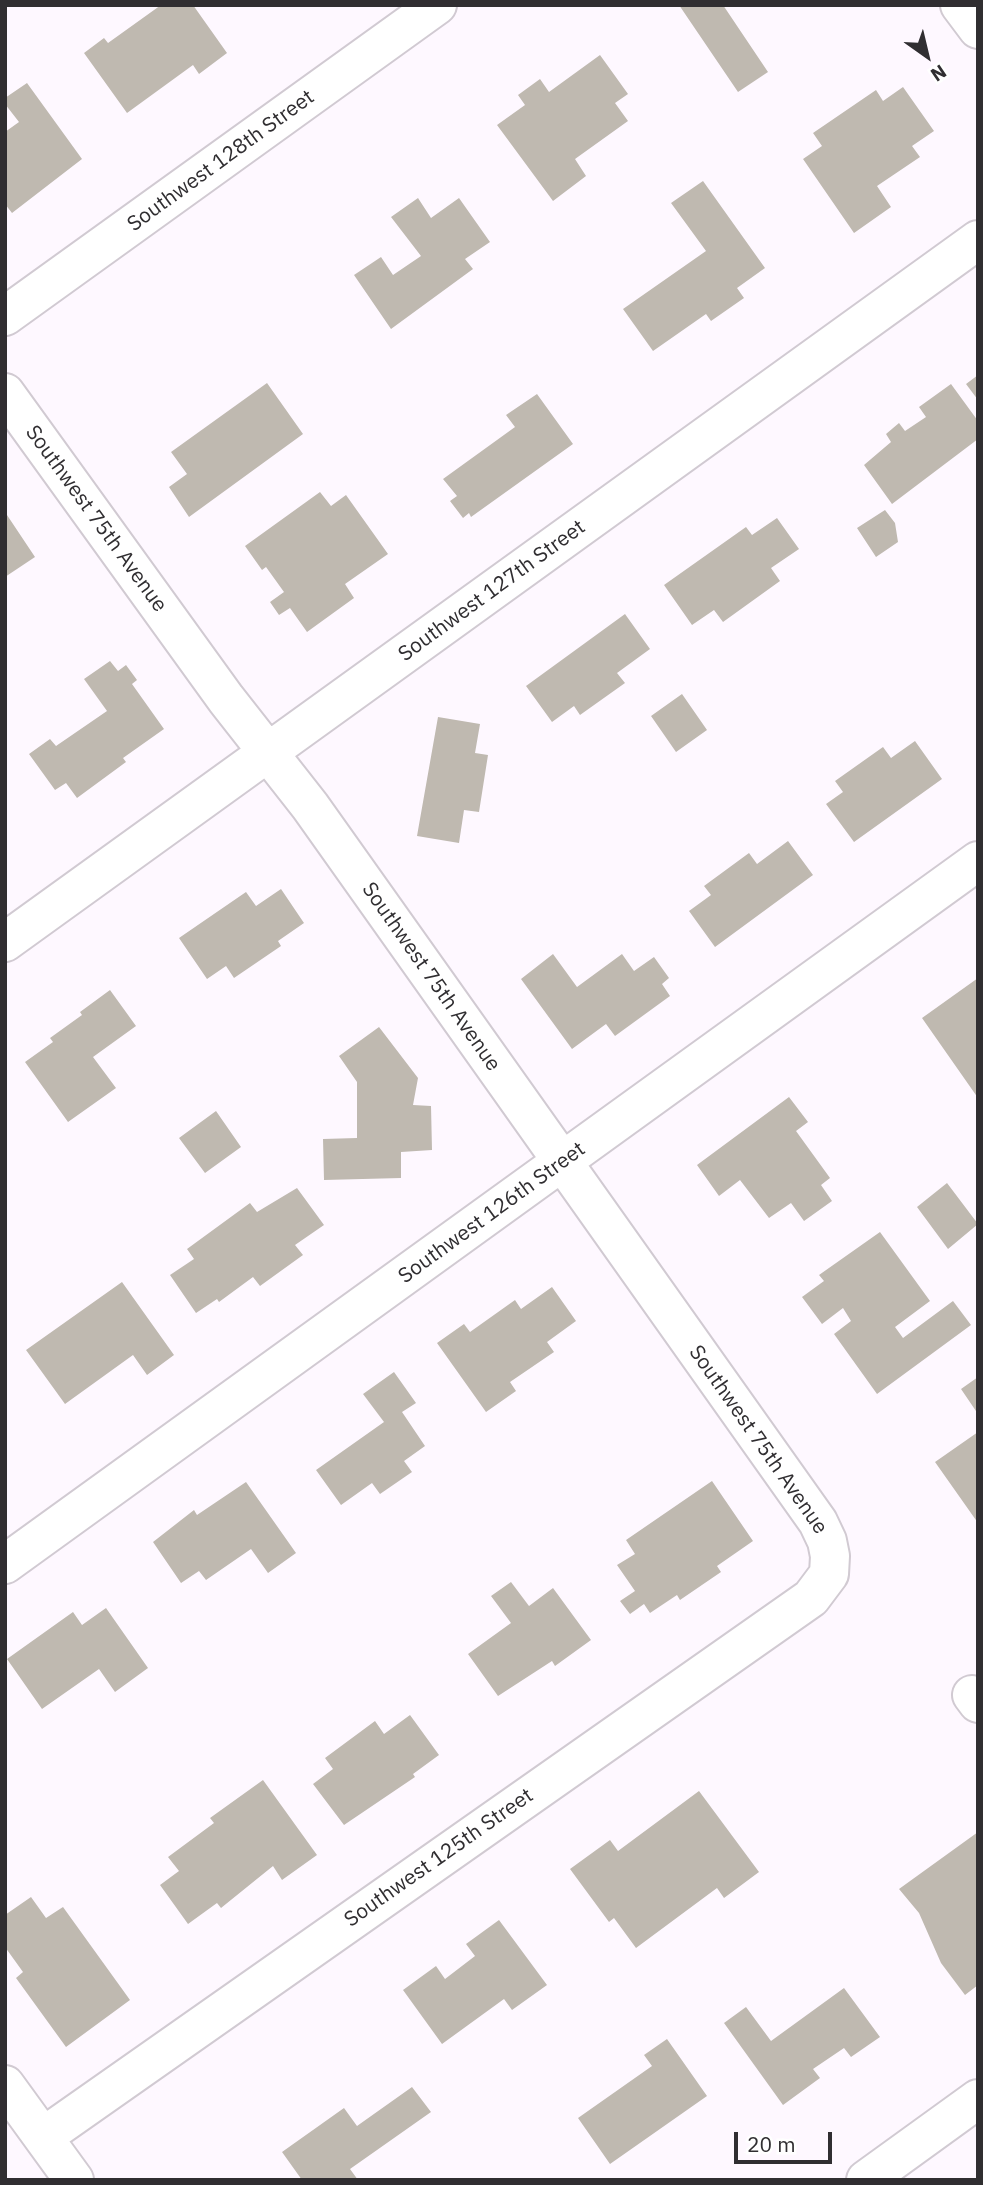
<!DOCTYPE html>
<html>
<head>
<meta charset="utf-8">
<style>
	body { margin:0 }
	#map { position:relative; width:983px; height:2185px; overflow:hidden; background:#fef8ff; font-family:"IBM Plex Sans",sans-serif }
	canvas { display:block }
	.frame { position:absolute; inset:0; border:7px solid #302e31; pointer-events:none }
	.north { position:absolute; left:892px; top:21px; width:70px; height:70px; -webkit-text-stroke:5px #fff; paint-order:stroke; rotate:146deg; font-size:19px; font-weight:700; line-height:28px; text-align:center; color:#302e31 }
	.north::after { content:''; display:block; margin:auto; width:24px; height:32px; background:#302e31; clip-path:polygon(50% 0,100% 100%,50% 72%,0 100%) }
	.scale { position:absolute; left:734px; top:2132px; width:98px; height:32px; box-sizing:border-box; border:4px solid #302e31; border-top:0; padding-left:9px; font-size:21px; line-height:24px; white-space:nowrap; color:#302e31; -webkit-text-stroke:5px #fff; paint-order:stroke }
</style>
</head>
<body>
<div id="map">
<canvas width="983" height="2185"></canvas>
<div class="frame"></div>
<div class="north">N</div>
<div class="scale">20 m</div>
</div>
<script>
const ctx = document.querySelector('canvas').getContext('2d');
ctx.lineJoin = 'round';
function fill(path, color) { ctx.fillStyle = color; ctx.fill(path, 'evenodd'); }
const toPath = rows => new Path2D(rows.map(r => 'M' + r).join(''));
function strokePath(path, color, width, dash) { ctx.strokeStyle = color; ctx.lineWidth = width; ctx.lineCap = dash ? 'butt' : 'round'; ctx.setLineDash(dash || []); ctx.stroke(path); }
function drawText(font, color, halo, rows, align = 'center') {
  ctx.font = font + ' "IBM Plex Sans",sans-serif'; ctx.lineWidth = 6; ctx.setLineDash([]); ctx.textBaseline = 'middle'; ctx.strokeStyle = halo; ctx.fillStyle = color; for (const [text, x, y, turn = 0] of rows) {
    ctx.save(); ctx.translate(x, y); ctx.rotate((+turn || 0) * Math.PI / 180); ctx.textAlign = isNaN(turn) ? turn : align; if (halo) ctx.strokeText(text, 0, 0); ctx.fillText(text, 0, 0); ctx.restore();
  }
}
fill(toPath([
	[161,5,193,5,227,53,199,74,193,65,127,113,84,53,104,38,108,43],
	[679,5,723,5,768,72,738,92],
	[600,55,628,94,615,103,628,121,575,159,586,176,553,201,497,125,525,105,518,95,540,79,549,92],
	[27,83,82,159,12,213,5,204,5,132,19,122,5,104,5,98],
	[903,87,934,131,912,146,920,157,877,186,891,207,854,233,803,159,822,146,813,133,876,90,883,101],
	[703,181,765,268,737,288,744,298,711,321,706,314,653,351,623,309,706,251,671,203],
	[418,198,431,218,459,198,490,242,465,259,473,269,391,329,354,275,381,257,393,275,421,256,391,217],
	[978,375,978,400,966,384],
	[267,383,303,434,189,517,169,487,187,474,171,452],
	[951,384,978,421,978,439,892,504,864,465,891,442,886,434,899,423,905,431,926,417,919,407],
	[537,394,573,444,471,517,469,513,463,518,450,501,457,496,443,479,515,427,506,415],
	[320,492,331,506,346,495,388,554,345,584,354,598,307,632,290,608,279,615,270,602,284,592,266,567,262,570,245,546],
	[885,510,895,523,898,542,876,557,857,528],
	[7,515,35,557,5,577,5,516],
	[777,518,799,549,771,568,780,581,723,622,714,610,692,625,664,585,746,527,752,535],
	[625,614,650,649,617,673,625,683,580,715,574,706,552,722,526,686],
	[110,661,118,671,126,665,137,680,132,684,164,729,123,758,126,762,77,798,66,783,55,790,29,754,50,739,56,746,107,711,84,679],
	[682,694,707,730,676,752,651,716],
	[438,717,480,724,475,753,488,755,479,812,464,810,459,843,417,836],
	[915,741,942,779,854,842,826,804,843,792,835,781,883,747,891,758],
	[788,841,813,875,715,947,689,911,711,895,704,886,749,853,757,864],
	[281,889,304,923,278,941,281,946,234,978,226,966,207,979,179,938,246,892,256,906],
	[553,954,577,987,622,954,634,971,654,957,669,978,662,984,670,996,615,1036,606,1024,572,1049,521,979],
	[978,978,978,1098,922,1018],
	[110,990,136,1026,93,1057,116,1088,68,1122,25,1062,53,1042,50,1038,82,1015,80,1012],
	[379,1027,418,1078,413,1105,431,1106,432,1150,401,1152,401,1178,324,1180,323,1139,357,1138,357,1082,339,1056],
	[789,1097,808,1122,796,1131,830,1178,821,1185,832,1201,804,1221,791,1203,769,1218,740,1180,719,1196,697,1165],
	[216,1111,241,1147,205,1173,179,1138],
	[947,1183,978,1224,948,1249,917,1207],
	[297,1188,324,1225,295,1245,303,1255,260,1286,253,1277,219,1302,217,1299,196,1313,170,1275,194,1259,187,1249,250,1203,257,1212],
	[880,1232,930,1301,895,1327,903,1338,953,1301,971,1325,877,1394,834,1334,851,1321,843,1308,822,1324,802,1297,824,1281,819,1275],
	[122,1282,174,1355,147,1375,133,1355,65,1404,26,1350],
	[552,1287,576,1321,547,1342,554,1352,510,1382,516,1391,486,1412,437,1343,464,1324,470,1332,515,1300,521,1309],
	[394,1372,416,1403,402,1412,425,1446,404,1461,412,1472,380,1494,372,1483,341,1505,316,1470,384,1422,363,1394],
	[978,1377,978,1414,961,1389],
	[978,1432,978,1523,935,1462],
	[712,1481,753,1541,717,1566,721,1572,680,1600,677,1595,650,1613,644,1604,630,1614,620,1601,635,1591,617,1565,635,1554,626,1540],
	[246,1482,296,1553,268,1573,251,1549,206,1580,199,1571,181,1583,153,1542,194,1510,197,1515],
	[511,1582,529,1606,553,1588,591,1640,555,1666,552,1661,498,1696,468,1654,511,1623,491,1596],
	[106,1608,148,1668,115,1692,99,1669,42,1709,7,1659,73,1612,82,1625],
	[410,1715,439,1755,413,1774,415,1777,344,1825,313,1784,333,1769,325,1758,375,1721,384,1734],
	[263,1780,317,1855,282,1880,273,1866,221,1908,217,1903,188,1924,160,1885,179,1871,168,1857,214,1823,210,1818],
	[699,1791,759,1872,724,1898,717,1888,636,1948,614,1918,609,1922,570,1869,610,1840,618,1851],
	[978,1832,978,1985,965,1995,941,1963,919,1913,899,1889],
	[31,1897,46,1918,63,1907,130,2000,66,2047,16,1978,23,1972,5,1947,5,1915],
	[499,1920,547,1985,512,2010,504,1999,442,2044,403,1990,436,1966,445,1979,475,1956,466,1944],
	[844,1988,880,2037,851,2057,844,2048,813,2069,820,2078,783,2105,724,2023,746,2007,771,2041],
	[667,2039,707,2096,610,2164,578,2118,652,2066,644,2055],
	[412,2087,431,2112,350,2169,358,2180,302,2180,282,2152,344,2108,357,2126]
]), '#bfb9b0');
const minor = toPath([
	[960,5,978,29],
	[5,316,437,5],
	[5,393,226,699,310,806,535,1123,818,1522,827,1541,830,1556,829,1574,811,1598,43,2137],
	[5,942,978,240],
	[5,1564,978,861],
	[972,1695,978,1703],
	[5,2085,74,2180],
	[866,2180,978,2099]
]);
strokePath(minor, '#d1cad2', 42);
strokePath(minor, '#fff', 38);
drawText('21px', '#302e31', '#fff', [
	["Southwest 128th Street",221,161,-36],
	["Southwest 75th Avenue",96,519,54],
	["Southwest 127th Street",492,591,-36],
	["Southwest 75th Avenue",431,977,55],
	["Southwest 126th Street",492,1213,-36],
	["Southwest 75th Avenue",758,1440,55],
	["Southwest 125th Street",439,1858,-35]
]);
</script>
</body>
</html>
